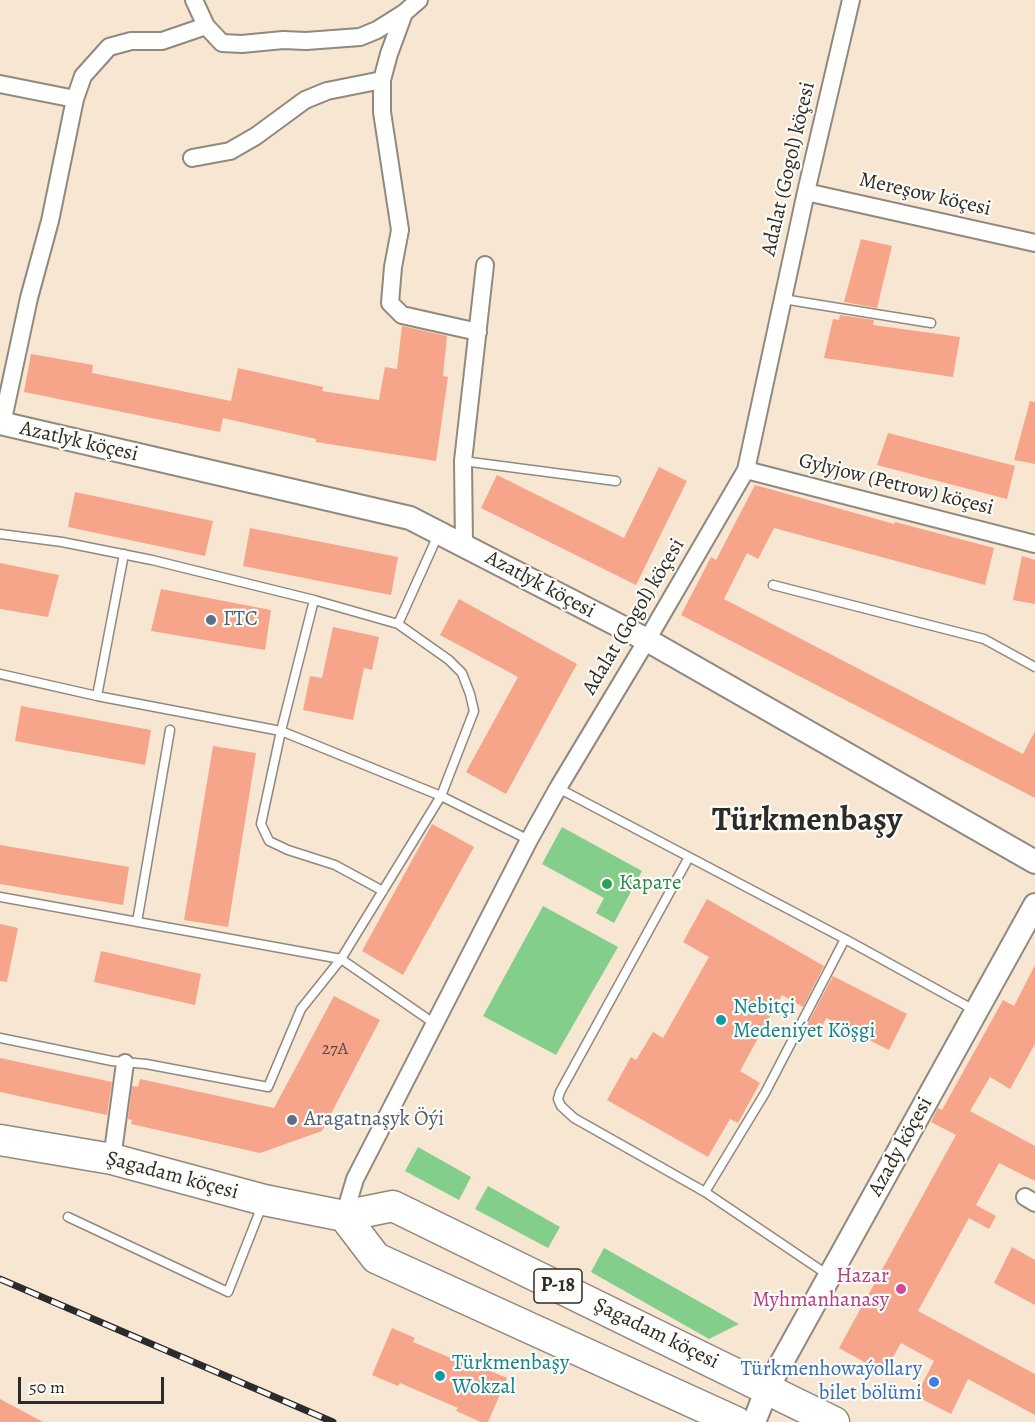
<!DOCTYPE html>
<html>
<head>
<meta charset="utf-8">
<style>
	body { margin:0 }
	#map { position:relative; width:1035px; height:1422px; overflow:hidden; background:#f7e6d1; font-family:Alegreya,serif }
	canvas { display:block }
	.scale { position:absolute; left:18px; top:1377px; width:146px; height:27px; box-sizing:border-box; border:3px solid #2b2b2b; border-top:0; padding-left:8px; font-size:18px; line-height:21px; white-space:nowrap; color:#2b2b2b; -webkit-text-stroke:4px #fdfcf7; paint-order:stroke }
</style>
</head>
<body>
<div id="map">
<canvas width="1035" height="1422"></canvas>
<div class="scale">50 m</div>
</div>
<script>
const ctx = document.querySelector('canvas').getContext('2d');
ctx.lineJoin = 'round';
function fill(path, color) { ctx.fillStyle = color; ctx.fill(path, 'evenodd'); }
const toPath = rows => new Path2D(rows.map(r => 'M' + r).join(''));
function strokePath(path, color, width, dash) { ctx.strokeStyle = color; ctx.lineWidth = width; ctx.lineCap = dash ? 'butt' : 'round'; ctx.setLineDash(dash || []); ctx.stroke(path); }
function drawText(font, color, halo, rows, align = 'center') {
  ctx.font = font + ' Alegreya,serif'; ctx.lineWidth = 4.5; ctx.setLineDash([]); ctx.textBaseline = 'middle'; ctx.strokeStyle = halo; ctx.fillStyle = color; for (const [text, x, y, turn = 0] of rows) {
    ctx.save(); ctx.translate(x, y); ctx.rotate((+turn || 0) * Math.PI / 180); ctx.textAlign = isNaN(turn) ? turn : align; if (halo) ctx.strokeText(text, 0, 0); ctx.fillText(text, 0, 0); ctx.restore();
  }
}
fill(toPath([
	[562,827,642,871,614,923,596,913,604,898,542,864],
	[543,906,618,947,556,1055,483,1016],
	[418,1147,471,1177,459,1200,405,1171],
	[488,1186,560,1227,548,1248,475,1209],
	[604,1248,739,1324,709,1339,591,1272]
]), '#83ce8b');
fill(toPath([
	[861,239,892,246,877,308,844,302],
	[840,315,874,320,873,325,960,337,953,377,824,358,833,319,839,320],
	[402,326,447,336,443,376,448,377,436,461,316,442,316,439,223,418,220,432,24,392,31,354,93,365,92,373,231,401,238,368,323,387,322,391,379,400,385,367,397,369],
	[1030,401,1035,402,1035,464,1014,460],
	[888,433,1015,466,1007,499,877,465],
	[659,467,687,481,636,585,481,508,497,475,624,538],
	[755,485,894,524,895,522,994,548,985,585,774,528,758,559,747,553,724,599,1023,754,1035,731,1035,798,681,615,711,557,716,560],
	[75,492,213,521,205,556,68,527],
	[250,528,398,557,391,595,243,566],
	[1022,556,1035,560,1035,604,1013,600],
	[0,563,59,575,48,617,0,609],
	[161,589,271,610,265,650,151,631],
	[459,599,577,664,506,794,466,772,518,677,440,635],
	[333,627,379,637,372,670,364,668,353,720,303,710,310,676,322,678],
	[21,706,151,730,145,765,15,741],
	[213,746,256,753,228,927,184,920],
	[432,824,474,847,403,975,362,951],
	[0,845,129,867,123,905,0,884],
	[707,899,824,966,803,1007,782,995,740,1071,760,1083,738,1123,730,1119,708,1157,607,1100,631,1057,636,1060,653,1032,663,1038,709,957,683,942],
	[0,924,18,928,7,982,0,981],
	[101,951,201,974,195,1005,94,982],
	[1035,965,1035,1044,1010,1089,990,1077,970,1111,1035,1146,1035,1181,999,1163,976,1205,996,1216,989,1229,969,1218,918,1311,1035,1374,1035,1415,968,1379,951,1414,916,1396,934,1361,901,1343,884,1373,839,1348,956,1135,931,1122,938,1108,942,1110,1003,1000,1014,1006],
	[833,976,907,1014,889,1050,826,1018,820,1032,807,1025],
	[334,996,380,1020,322,1131,260,1153,131,1124,132,1120,128,1119,132,1086,138,1087,140,1079,274,1108],
	[0,1058,112,1082,107,1115,0,1092],
	[1012,1247,1035,1260,1035,1305,994,1283],
	[392,1328,415,1338,413,1342,479,1370,481,1367,507,1378,488,1422,481,1422,456,1411,458,1408,400,1383,398,1386,372,1375],
	[0,1399,43,1422,0,1422]
]), '#f6a48a');
const lane = toPath([
	[783,299,931,323],
	[463,461,616,481],
	[0,534,62,542,152,560,314,600,398,624,449,660,462,673,470,694,474,711,441,796,341,959,301,1009,268,1087,146,1064,112,1061,0,1038],
	[124,554,97,696,281,731,261,824,269,841,288,850,335,865,383,891],
	[773,585,984,639,1035,667],
	[314,600,281,731,441,796,529,840],
	[398,624,438,535],
	[0,674,97,696],
	[558,788,845,939,976,1011],
	[689,857,560,1092,558,1099,561,1106,574,1118,705,1192,828,1275],
	[0,897,341,959,435,1024],
	[137,922,170,730],
	[705,1192,765,1093,845,939],
	[68,1217,228,1292,263,1203]
]);
const street = toPath([
	[194,0,206,26,222,43,242,44,283,40,306,41,360,37,377,30,404,13,419,0],
	[404,13,389,54,382,80,382,112,400,230,393,267,390,303,402,315,478,332],
	[0,84,75,99],
	[192,158,230,151,256,136,305,100,327,91,382,80],
	[806,192,1035,243],
	[2,424,29,298,50,221,75,99,83,76,109,47,131,41,162,41,206,26],
	[746,470,1035,544],
	[464,545,463,461,485,265],
	[112,1159,125,1063],
	[1025,1197,1035,1203],
	[344,1216,355,1179,529,840,558,788,647,640,746,470,806,192,851,0]
]);
const secondary = toPath([
	[0,423,410,518,647,640,1035,862],
	[754,1422,767,1389,1035,905]
]);
const highway = toPath([
	[0,1140,112,1159,264,1200,344,1216,393,1206,834,1422],
	[344,1216,376,1258,736,1422]
]);
strokePath(lane, '#91887e', 11);
strokePath(street, '#91887e', 20);
strokePath(secondary, '#91887e', 26);
strokePath(highway, '#91887e', 33);
strokePath(lane, '#fff', 8);
strokePath(street, '#fff', 16);
strokePath(secondary, '#fff', 22);
strokePath(highway, '#fff', 30);
const rail = toPath([
	[0,1279,333,1422]
]);
strokePath(rail, '#2b2b2b', 7);
strokePath(rail, '#fdfcf7', 4.5, [14]);
for (const [x, y, r, color] of [
	[211,620,6,"#5c6f8a"],
	[607,884,6,"#2e9e5b"],
	[721,1020,6,"#0f9aa8"],
	[292,1120,6,"#5c6f8a"],
	[901,1289,6,"#d1479c"],
	[440,1376,6,"#0f9aa8"],
	[934,1382,6,"#3f7fe0"]
]) { const dot = new Path2D(); dot.arc(x, y, r, 0, 2 * Math.PI); ctx.fillStyle = color; ctx.fill(dot); strokePath(dot, '#fdfcf7', 2); }
drawText('18px', '#5e4943', null, [
	["27А",335,1050]
]);
for (const [x, y, w] of [
	[558,1286,48]
]) { const box = new Path2D(); box.roundRect(x - w / 2, y - 17, w, 34, 4.5); ctx.fillStyle = '#fdfcf7'; ctx.fill(box); strokePath(box, '#2b2b2b', 1.5); }
drawText('bold 20px', '#2b2b2b', null, [
	["P-18",558,1286]
]);
drawText('21px', '#2b2b2b', '#fdfcf7', [
	["Adalat (Gogol) köçesi",789,169,-77],
	["Mereşow köçesi",925,195,13],
	["Azatlyk köçesi",79,442,13],
	["Gylyjow (Petrow) köçesi",896,485,14],
	["Azatlyk köçesi",540,585,28],
	["Adalat (Gogol) köçesi",634,617,-59],
	["Azady köçesi",901,1147,-61],
	["Şagadam köçesi",172,1176,15],
	["Şagadam köçesi",656,1334,26]
]);
drawText('21px', '#4e5e75', '#fdfcf7', [
	["ГТС",223,620],
	["Aragatnaşyk Öýi",304,1120]
], 'left');
drawText('21px', '#27864d', '#fdfcf7', [
	["Карате",619,884]
], 'left');
drawText('21px', '#0d838f', '#fdfcf7', [
	["Nebitçi",733,1008],
	["Medeniýet Köşgi",733,1032],
	["Türkmenbaşy",452,1364],
	["Wokzal",452,1388]
], 'left');
drawText('21px', '#b23c85', '#fdfcf7', [
	["Hazar",889,1277],
	["Myhmanhanasy",889,1301]
], 'right');
drawText('21px', '#366cbe', '#fdfcf7', [
	["Türkmenhowaýollary",922,1370],
	["bilet bölümi",922,1394]
], 'right');
drawText('bold 33px', '#2b2b2b', '#fdfcf7', [
	["Türkmenbaşy",807,822]
]);
</script>
</body>
</html>
